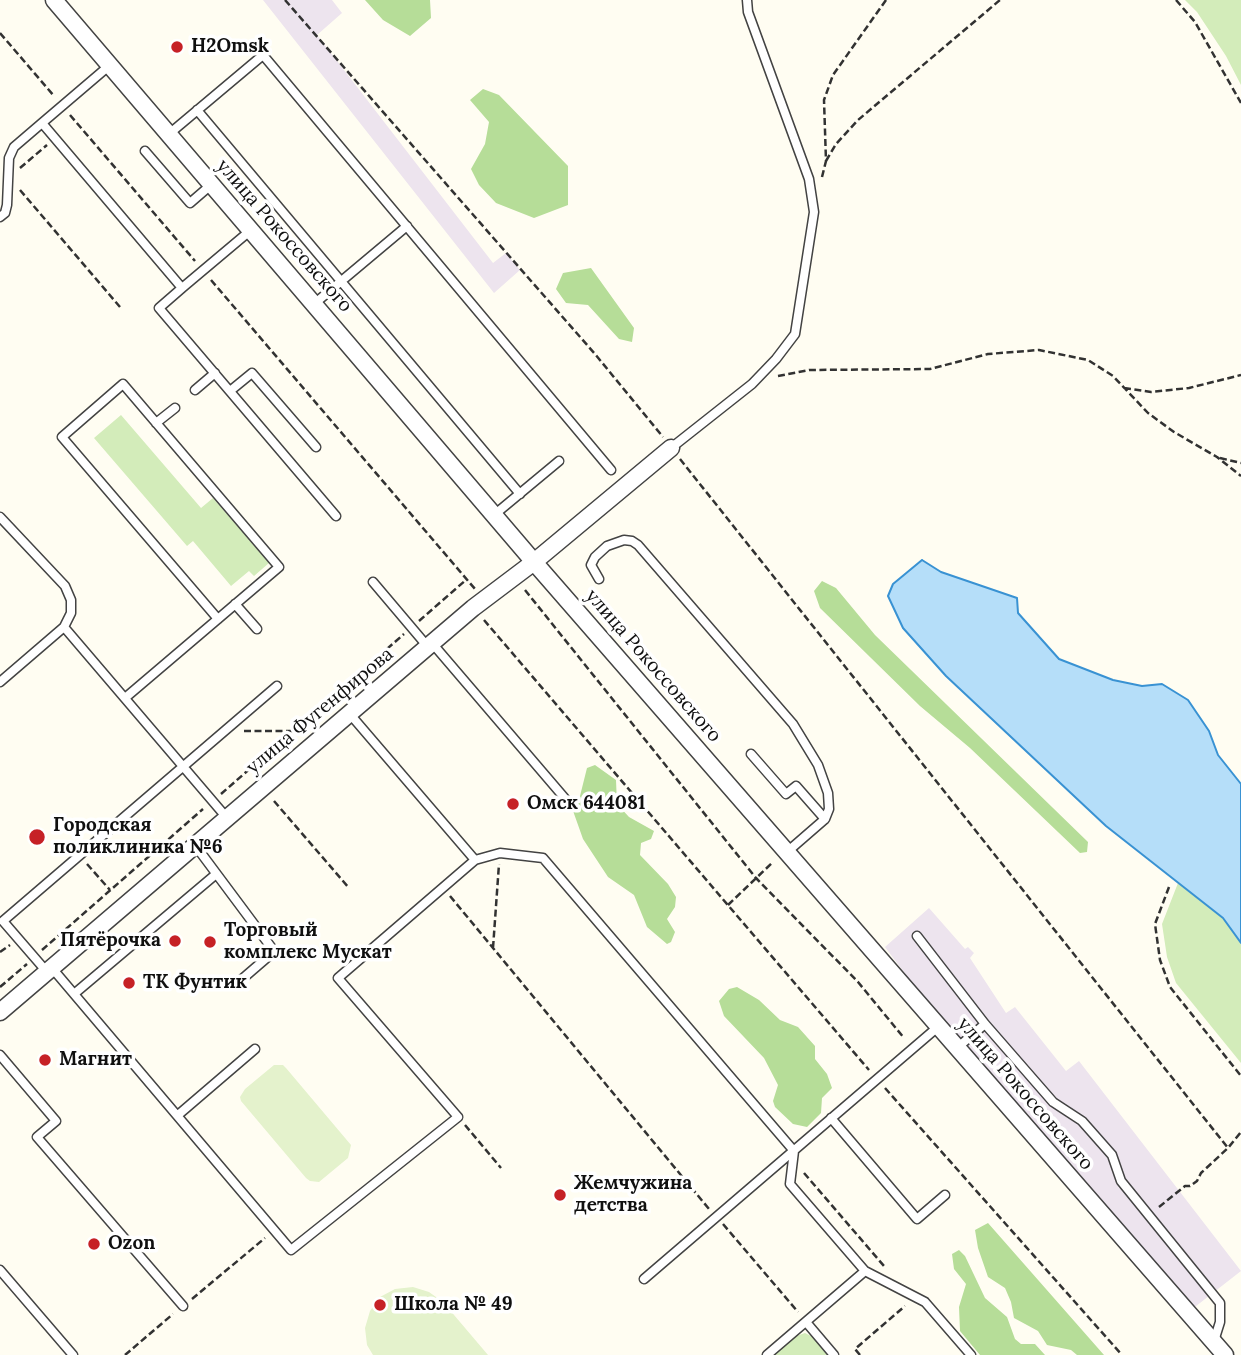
<!DOCTYPE html>
<html>
<head>
<meta charset="utf-8">
<style>
	body { margin:0 }
	canvas { display:block; background:#fffdf2 }
</style>
</head>
<body>
<canvas width="1241" height="1355"></canvas>
<script>
const ctx = document.querySelector('canvas').getContext('2d');
ctx.lineJoin = 'round';
function fill(path, color) { ctx.fillStyle = color; ctx.fill(path, 'evenodd'); }
const toPath = rows => new Path2D(rows.map(r => 'M' + r).join(''));
function strokePath(path, color, width, dash) { ctx.strokeStyle = color; ctx.lineWidth = width; ctx.lineCap = dash ? 'butt' : 'round'; ctx.setLineDash(dash || []); ctx.stroke(path); }
function drawText(font, color, halo, rows, align = 'center') {
  ctx.font = font + ' Lora,serif'; ctx.lineWidth = 7; ctx.setLineDash([]); ctx.textBaseline = 'middle'; ctx.strokeStyle = halo; ctx.fillStyle = color; for (const [text, x, y, turn = 0] of rows) {
    ctx.save(); ctx.translate(x, y); ctx.rotate((+turn || 0) * Math.PI / 180); ctx.textAlign = isNaN(turn) ? turn : align; if (halo) ctx.strokeText(text, 0, 0); ctx.fillText(text, 0, 0); ctx.restore();
  }
}
fill(toPath([
	[263,0,332,0,342,13,317,35,493,263,506,253,520,270,494,293],
	[929,908,965,949,968,947,974,953,970,958,1006,1013,1015,1007,1066,1071,1079,1061,1241,1271,1191,1310,924,999,885,947]
]), '#ede4ee');
fill(toPath([
	[1185,0,1241,0,1241,85,1226,56,1197,12],
	[121,415,201,508,213,498,269,563,254,576,249,571,231,586,193,541,187,546,94,438],
	[1178,883,1223,918,1241,943,1241,1063,1176,983,1167,957,1162,924],
	[805,1333,813,1337,828,1355,774,1355,796,1336]
]), '#d3ecba');
fill(toPath([
	[365,0,430,0,431,18,410,36,383,20],
	[483,89,499,95,568,166,568,205,534,218,496,203,479,185,471,169,485,144,489,122,470,100],
	[591,268,634,328,632,342,619,339,588,305,566,303,556,289,563,273],
	[822,581,836,588,875,635,1088,842,1087,852,1080,853,970,748,920,706,820,608,814,591],
	[595,765,616,780,617,804,629,817,654,831,651,839,641,843,640,855,668,884,676,897,675,907,667,919,675,932,671,942,667,944,647,927,634,895,608,877,583,839,572,808,579,800,587,768],
	[737,987,759,1000,780,1020,798,1027,815,1046,815,1059,827,1074,832,1088,822,1098,821,1113,807,1127,793,1124,775,1107,773,1101,778,1085,764,1058,724,1016,719,1001,729,989],
	[988,1223,1104,1355,1077,1355,1071,1350,1047,1345,1038,1331,1014,1318,1011,1302,1005,1288,988,1277,978,1248,975,1230],
	[959,1250,965,1256,985,1298,1007,1317,1015,1339,1021,1344,1035,1344,1045,1355,980,1355,960,1331,959,1307,966,1284,954,1269,952,1254]
]), '#b6dd98');
fill(toPath([
	[274,1065,283,1065,286,1068,351,1145,348,1158,319,1182,310,1181,306,1178,241,1101,240,1097,245,1089],
	[413,1287,429,1292,443,1302,488,1355,373,1355,367,1345,365,1328,370,1311,380,1297,395,1289]
]), '#e4f2cc');
const water = toPath([
	[922,560,941,572,1017,598,1018,613,1059,659,1113,680,1142,686,1162,684,1188,700,1209,731,1218,755,1241,784,1241,943,1223,918,1106,826,946,676,903,628,888,596,893,584,922,560]
]);
fill(water, '#b5def9');
strokePath(water, '#3992d3', 2);
const lane = toPath([
	[110,65,42,123,182,288,251,230],
	[197,110,520,494],
	[169,134,263,55,611,470],
	[145,151,190,203,212,184],
	[0,217,5,213,7,205,9,158,14,147,42,123],
	[182,288,159,308,336,516],
	[314,304,407,226],
	[195,390,215,373],
	[230,391,252,373,316,447],
	[156,423,175,408],
	[671,448,752,384,776,359,795,334,814,212,809,179,748,12,747,0],
	[494,515,559,461],
	[0,517,65,586,71,600,71,613,64,627,0,682],
	[599,579,591,565,595,557,607,546,624,540,632,541,638,545,793,724,818,765,828,793,829,809,825,819],
	[373,582,428,647],
	[235,604,257,629],
	[64,627,227,818],
	[432,643,568,802],
	[125,698,279,567,123,384,62,437,218,619],
	[349,713,475,860,500,853,543,858,794,1151,790,1184,865,1271,925,1302,971,1355],
	[751,754,786,794,796,786,825,819,787,852],
	[195,845,271,947,270,955,241,980],
	[917,936,985,1024,1053,1102,1082,1121,1112,1155,1121,1181,1220,1303,1220,1322,1214,1341],
	[52,968,291,1250,458,1117,338,978,475,860],
	[47,972,3,921,277,686],
	[74,994,215,875],
	[957,1048,985,1024],
	[0,1055,56,1121,37,1137,183,1306],
	[178,1115,255,1049],
	[831,1118,917,1219,945,1195],
	[0,1270,73,1355],
	[644,1279,939,1026],
	[806,1322,834,1355],
	[767,1355,865,1271]
]);
const street = toPath([
	[54,0,534,562,1225,1355],
	[0,1012,473,608,534,562,671,448]
]);
strokePath(lane, '#434343', 11);
strokePath(street, '#434343', 19);
strokePath(toPath([
	[285,0,595,354,663,437],
	[1176,0,1195,22,1241,103],
	[0,33,54,96],
	[70,115,195,261],
	[826,161,836,144,858,120,1000,0],
	[20,168,47,145],
	[822,177,826,161,824,100,833,75,886,0],
	[20,190,120,307],
	[211,280,475,589],
	[778,376,809,370,930,369,988,354,1039,350,1088,360,1113,376,1148,413,1174,432,1217,457,1241,476],
	[1124,388,1151,392,1189,388,1241,375],
	[1220,458,1241,463],
	[680,459,1228,1148],
	[525,590,756,878,858,982,904,1038],
	[484,620,869,1070],
	[419,621,467,579],
	[244,731,293,731],
	[221,794,404,634],
	[274,801,349,888],
	[87,864,110,890],
	[1169,887,1155,924,1160,960,1170,987,1241,1076],
	[450,896,709,1209],
	[728,905,773,862],
	[493,948,499,864],
	[42,950,203,809],
	[0,952,10,945],
	[0,987,27,964],
	[885,1088,1122,1355],
	[465,1125,501,1168],
	[804,1173,884,1266],
	[1159,1207,1185,1186,1190,1186,1197,1181,1201,1173,1228,1148,1241,1132],
	[723,1224,798,1312],
	[192,1299,265,1238],
	[125,1355,173,1314],
	[860,1355,855,1349,905,1306]
]), '#323232', 2.5, [7, 3.5]);
strokePath(lane, '#fff', 8);
strokePath(street, '#fff', 16);
for (const [x, y, r, color] of [
	[177,47,7,"#c62126"],
	[513,804,7,"#c62126"],
	[37,837,9,"#c62126"],
	[175,941,7,"#c62126"],
	[210,942,7,"#c62126"],
	[129,983,7,"#c62126"],
	[45,1060,7,"#c62126"],
	[560,1195,7,"#c62126"],
	[94,1244,7,"#c62126"],
	[380,1305,7,"#c62126"]
]) { const dot = new Path2D(); dot.arc(x, y, r, 0, 2 * Math.PI); ctx.fillStyle = color; ctx.fill(dot); strokePath(dot, '#fff', 2.5); }
drawText('bold 19px', '#101010', '#fff', [
	["H2Omsk",191,47],
	["Омск 644081",527,804],
	["Городская",53,826],
	["поликлиника №6",53,848],
	["Торговый",224,931],
	["комплекс Мускат",224,953],
	["Пятёрочка",161,941,"right"],
	["ТК Фунтик",143,983],
	["Магнит",59,1060],
	["Жемчужина",574,1184],
	["детства",574,1206],
	["Ozon",108,1244],
	["Школа № 49",394,1305]
], 'left');
drawText('19px', '#101010', '#fff', [
	["улица Рокоссовского",284,236,49],
	["улица Рокоссовского",653,666,49],
	["улица Фугенфирова",320,711,-40],
	["улица Рокоссовского",1025,1094,49]
]);
</script>
</body>
</html>
